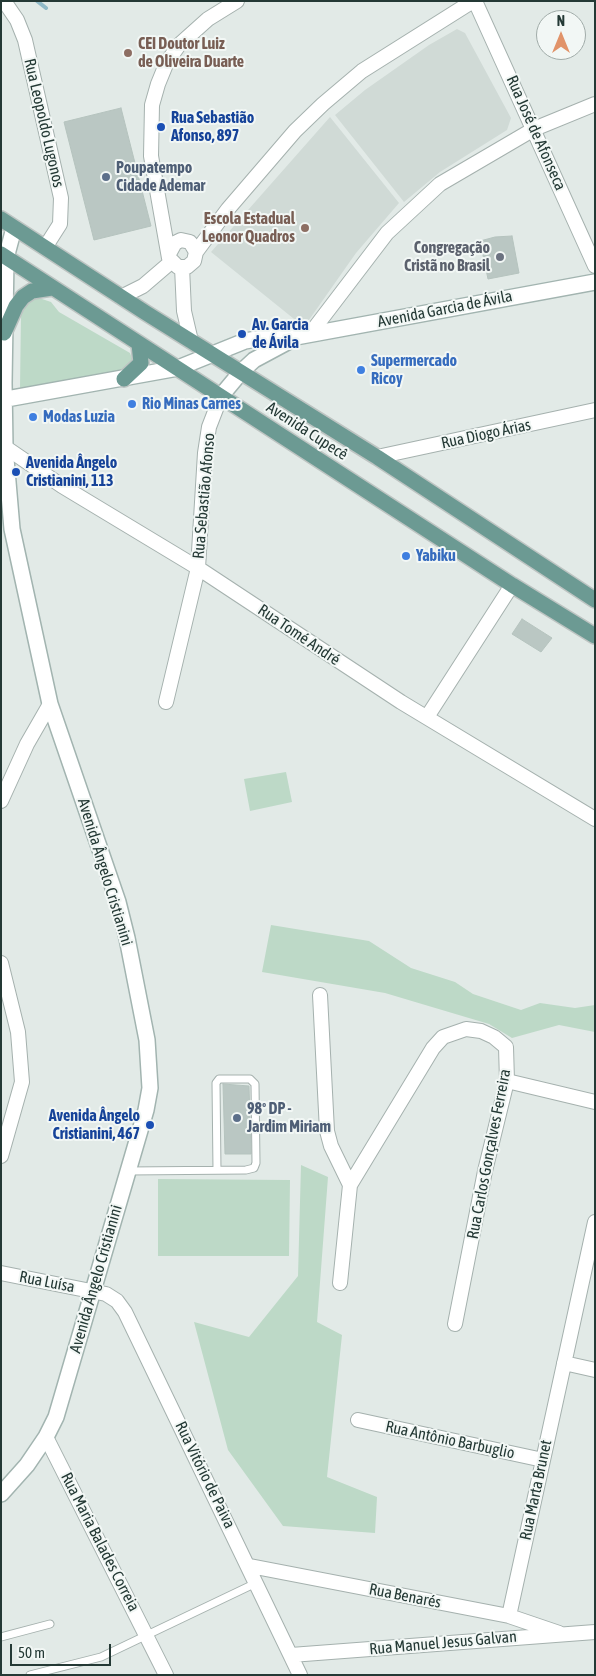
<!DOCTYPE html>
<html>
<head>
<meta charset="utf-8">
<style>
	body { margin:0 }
	#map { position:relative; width:596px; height:1676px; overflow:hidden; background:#e2eae7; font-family:"Asap Condensed",sans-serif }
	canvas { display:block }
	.frame { position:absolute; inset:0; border:2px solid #243935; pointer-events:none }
	.north { position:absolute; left:536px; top:10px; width:50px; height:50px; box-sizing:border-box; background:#f2f7f5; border:1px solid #a0aba8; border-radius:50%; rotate:0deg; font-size:14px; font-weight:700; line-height:20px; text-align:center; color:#243935 }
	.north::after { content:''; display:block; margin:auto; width:18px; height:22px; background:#e19369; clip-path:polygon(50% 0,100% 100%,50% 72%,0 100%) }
	.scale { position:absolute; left:10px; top:1644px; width:101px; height:22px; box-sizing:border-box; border:2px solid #243935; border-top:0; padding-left:6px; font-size:15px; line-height:18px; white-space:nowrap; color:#243935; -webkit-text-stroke:4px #f2f7f5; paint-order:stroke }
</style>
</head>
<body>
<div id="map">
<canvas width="596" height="1676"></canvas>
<div class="frame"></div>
<div class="north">N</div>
<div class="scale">50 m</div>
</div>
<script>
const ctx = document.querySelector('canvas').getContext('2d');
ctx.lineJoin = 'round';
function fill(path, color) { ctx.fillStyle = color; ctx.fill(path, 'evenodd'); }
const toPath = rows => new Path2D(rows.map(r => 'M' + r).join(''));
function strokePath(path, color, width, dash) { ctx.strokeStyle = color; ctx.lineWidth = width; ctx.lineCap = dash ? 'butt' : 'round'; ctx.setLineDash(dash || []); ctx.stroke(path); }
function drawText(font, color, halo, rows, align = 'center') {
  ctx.font = font + ' "Asap Condensed",sans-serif'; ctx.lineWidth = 4; ctx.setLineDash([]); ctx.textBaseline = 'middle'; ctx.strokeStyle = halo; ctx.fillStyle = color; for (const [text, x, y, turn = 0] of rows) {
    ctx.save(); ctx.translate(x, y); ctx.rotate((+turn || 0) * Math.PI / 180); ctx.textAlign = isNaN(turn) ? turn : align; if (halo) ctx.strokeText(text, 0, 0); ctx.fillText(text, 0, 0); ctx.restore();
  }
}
fill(toPath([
	[457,29,465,33,511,118,507,130,440,172,404,202,335,115,365,90,429,45],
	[330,117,399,203,356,253,304,327,211,252]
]), '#d0dad6');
fill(toPath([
	[32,298,39,298,51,302,59,312,130,353,133,361,127,370,20,388,21,314],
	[286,772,292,802,250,811,244,779],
	[271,925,369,941,411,968,455,982,473,994,521,1010,540,1003,575,1008,595,1005,595,1032,559,1025,512,1038,489,1024,385,993,262,972],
	[301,1165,328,1177,317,1322,342,1335,327,1477,377,1497,375,1533,283,1526,228,1450,194,1322,249,1337,298,1276],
	[158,1179,290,1180,289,1256,158,1256]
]), '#bdd9c7');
strokePath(toPath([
	[37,1,46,8]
]), '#90bac8', 4);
const building = toPath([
	[121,108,151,226,94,240,64,122,121,108],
	[512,236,519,273,488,279,480,241,495,237,512,236],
	[522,619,552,638,541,652,512,634,522,619],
	[223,1084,249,1086,251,1154,225,1154,223,1084]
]);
fill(building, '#bac7c3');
strokePath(building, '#b5c3be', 1);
const lane = toPath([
	[128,1171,246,1170,254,1168,256,1163,255,1084,250,1079,219,1079,216,1083,217,1170],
	[1,1637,50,1624],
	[30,1675,101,1657,256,1583]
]);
const street = toPath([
	[4,1,17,20,25,40,61,198,60,224,46,246],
	[475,1,595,266],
	[196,252,228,209,295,131,323,104,362,71,473,1],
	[169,254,175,243,181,240,190,242,196,252,194,261,187,267,178,267,169,258,151,156,152,105,158,84,167,62,179,45,208,19,237,1],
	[182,267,184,311,191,341],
	[121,297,143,286,171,262],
	[310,334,387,233,440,184,534,129,595,104],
	[5,447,62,486,198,568,401,702,595,819],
	[377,457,595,410],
	[166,702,198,568,205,453,209,427,221,396],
	[427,717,512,585],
	[1,801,27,744,50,704],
	[1,963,18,1032,22,1082,1,1156],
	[320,995,327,1131,331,1146,350,1185,340,1283],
	[507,1081,595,1102],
	[350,1185,433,1048,443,1037,466,1029,481,1031,494,1037,506,1047,507,1081,485,1171,455,1324],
	[1,1273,106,1294,117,1301,125,1312,300,1675],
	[564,1363,595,1370],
	[358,1420,543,1460],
	[46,1437,166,1675],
	[250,1566,509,1616,559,1633],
	[509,1616,595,1222],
	[291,1655,595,1632]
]);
const secondary = toPath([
	[221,396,241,372,254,360,295,338],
	[1,400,178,368,245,341,268,337,296,337,595,282],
	[1,1494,27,1465,46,1437,56,1417,146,1110,150,1088,147,1040,127,938,118,902,50,704,12,529,5,447,4,383,6,258,14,228]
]);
const primary = toPath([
	[1,219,146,313,377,457,595,600],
	[1,254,512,585,595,636],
	[4,333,16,306,23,297,32,291,52,288],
	[124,379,141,363,139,344]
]);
strokePath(lane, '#a5b1ae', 9);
strokePath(street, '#a5b1ae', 16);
strokePath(secondary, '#a2b4b0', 18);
strokePath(primary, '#bdc4c2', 18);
strokePath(lane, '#fff', 7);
strokePath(street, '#fff', 14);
strokePath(secondary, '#fff', 15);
strokePath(primary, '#6c9a93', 15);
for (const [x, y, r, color] of [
	[128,53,5,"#8d6e63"],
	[161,127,5,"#1a4fb4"],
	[106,177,5,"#5c6f8a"],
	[305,228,5,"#8d6e63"],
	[500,257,5,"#6b7280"],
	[242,334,5,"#1a4fb4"],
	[361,370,5,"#3f7fe0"],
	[132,404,5,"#3f7fe0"],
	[33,417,5,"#3f7fe0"],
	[16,472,5,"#1a4fb4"],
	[406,556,5,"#3f7fe0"],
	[237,1118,5,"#5c6f8a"],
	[150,1125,5,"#1a4fb4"]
]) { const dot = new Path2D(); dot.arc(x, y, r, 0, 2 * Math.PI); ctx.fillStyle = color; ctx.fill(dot); strokePath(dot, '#f2f7f5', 2); }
drawText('bold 16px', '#785e54', '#f2f7f5', [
	["CEI Doutor Luiz",138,44],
	["de Oliveira Duarte",138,62],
	["Escola Estadual",295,219,"right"],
	["Leonor Quadros",295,237,"right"]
], 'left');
drawText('bold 16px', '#164399', '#f2f7f5', [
	["Rua Sebastião",171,118],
	["Afonso, 897",171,136],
	["Av. Garcia",252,325],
	["de Ávila",252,343],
	["Avenida Ângelo",26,463],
	["Cristianini, 113",26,481],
	["Avenida Ângelo",140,1116,"right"],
	["Cristianini, 467",140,1134,"right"]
], 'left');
drawText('16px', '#243935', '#f2f7f5', [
	["Rua Leopoldo Lugonos",44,123,77],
	["Rua José de Afonseca",536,133,66],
	["Avenida Garcia de Ávila",445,309,-11],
	["Avenida Cupecê",307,431,33],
	["Rua Diogo Árias",486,434,-12],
	["Rua Sebastião Afonso",204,496,-85],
	["Rua Tomé André",299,635,34],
	["Avenida Ângelo Cristianini",105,872,73],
	["Rua Carlos Gonçalves Ferreira",489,1154,-79],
	["Avenida Ângelo Cristianini",96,1279,-74],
	["Rua Luísa",47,1282,11],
	["Rua Antônio Barbuglio",450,1440,12],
	["Rua Vitório de Paiva",205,1475,64],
	["Rua Marta Brunet",536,1490,-78],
	["Rua Maria Balades Correia",100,1542,63],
	["Rua Benarés",405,1596,11],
	["Rua Manuel Jesus Galvan",443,1643,-5]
]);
drawText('bold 16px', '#4e5e75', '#f2f7f5', [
	["Poupatempo",116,168],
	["Cidade Ademar",116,186],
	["98º DP -",247,1109],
	["Jardim Miriam",247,1127]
], 'left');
drawText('bold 16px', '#5b616d', '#f2f7f5', [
	["Congregação",490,248],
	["Cristã no Brasil",490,266]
], 'right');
drawText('bold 16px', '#366cbe', '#f2f7f5', [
	["Supermercado",371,361],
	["Ricoy",371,379],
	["Rio Minas Carnes",142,404],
	["Modas Luzia",43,417],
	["Yabiku",416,556]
], 'left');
</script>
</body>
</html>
